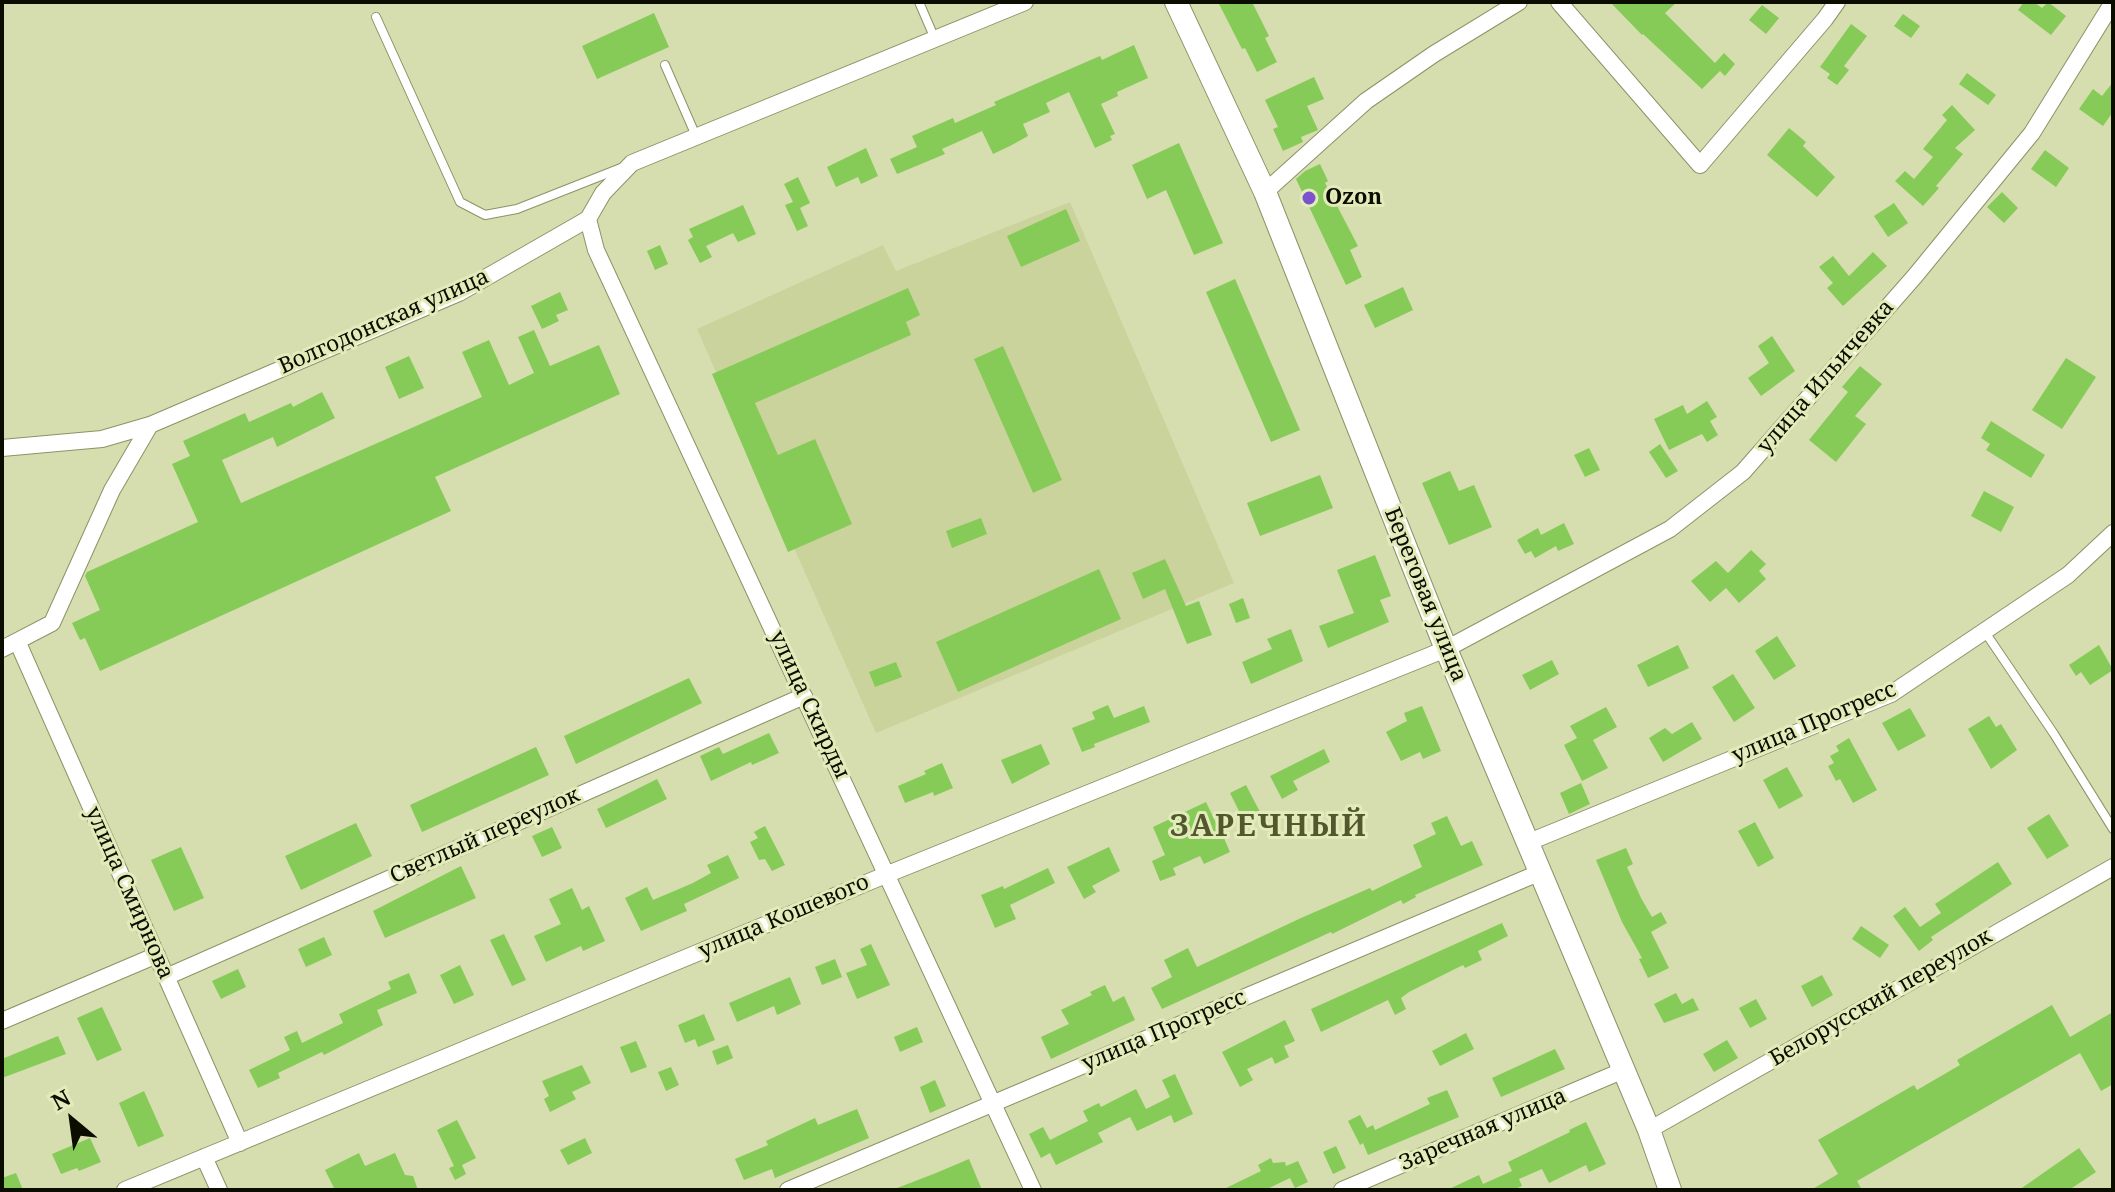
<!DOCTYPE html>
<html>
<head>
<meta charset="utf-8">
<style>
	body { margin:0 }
	#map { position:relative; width:2115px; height:1192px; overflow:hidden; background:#d6ddaf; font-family:"Noto Serif",serif }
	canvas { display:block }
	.frame { position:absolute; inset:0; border:4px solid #0c0d01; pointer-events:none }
	.north { position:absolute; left:32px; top:1080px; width:80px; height:80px; -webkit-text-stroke:6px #e4ebbb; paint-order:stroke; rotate:331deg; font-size:22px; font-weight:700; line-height:32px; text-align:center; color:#0c0d01 }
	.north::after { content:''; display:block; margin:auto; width:28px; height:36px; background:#0c0d01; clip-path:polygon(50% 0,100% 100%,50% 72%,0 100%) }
</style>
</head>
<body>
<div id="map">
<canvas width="2115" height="1192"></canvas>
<div class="frame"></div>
<div class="north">N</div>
</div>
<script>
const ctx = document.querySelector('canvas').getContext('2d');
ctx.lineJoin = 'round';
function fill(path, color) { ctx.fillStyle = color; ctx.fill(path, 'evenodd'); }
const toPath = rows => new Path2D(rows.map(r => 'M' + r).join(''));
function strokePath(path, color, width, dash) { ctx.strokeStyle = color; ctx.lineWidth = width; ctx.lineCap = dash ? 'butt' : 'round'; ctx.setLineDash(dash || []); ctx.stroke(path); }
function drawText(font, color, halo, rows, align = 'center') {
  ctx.font = font + ' "Noto Serif",serif'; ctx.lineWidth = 6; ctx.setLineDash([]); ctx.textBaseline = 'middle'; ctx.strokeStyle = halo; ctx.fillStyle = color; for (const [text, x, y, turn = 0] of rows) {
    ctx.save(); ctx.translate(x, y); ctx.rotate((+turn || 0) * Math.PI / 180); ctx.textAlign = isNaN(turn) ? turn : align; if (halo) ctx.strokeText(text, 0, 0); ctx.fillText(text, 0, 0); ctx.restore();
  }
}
fill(toPath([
	[1070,202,1234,583,876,733,697,329,883,245,896,271]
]), '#cbd39d');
fill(toPath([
	[1218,2,1252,2,1269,36,1265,38,1277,62,1257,72,1245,48,1242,49],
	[1610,2,1677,2,1665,13,1715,63,1724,53,1735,64,1725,76,1720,71,1702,89,1643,34,1642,35],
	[2024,2,2034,2,2042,8,2048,2,2066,16,2051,35,2018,10],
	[1762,5,1779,18,1766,34,1749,20],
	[654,13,669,47,597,79,582,46],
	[1903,14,1920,26,1911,38,1894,26],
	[1851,24,1867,36,1844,66,1849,70,1837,85,1827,78,1830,74,1820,67],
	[1134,45,1148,78,1117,92,1118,96,1101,104,1115,134,1110,136,1112,140,1095,148,1069,92,1046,103,1050,112,1023,124,1028,136,1010,146,993,154,982,131,942,149,945,154,897,174,890,159,917,147,912,136,953,118,955,123,996,105,994,102,1100,56,1102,60],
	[1967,73,1996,95,1988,105,1959,84],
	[1314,77,1324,99,1307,106,1318,130,1301,137,1303,142,1283,151,1273,129,1278,127,1265,100],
	[2113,82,2113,112,2103,126,2079,109,2093,89,2102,96],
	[1952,105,1975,130,1955,148,1963,154,1936,186,1939,188,1923,206,1895,181,1905,171,1914,179,1933,157,1923,149,1947,120,1942,115],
	[1789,128,1806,142,1803,146,1835,177,1817,197,1767,155],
	[1179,143,1223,243,1194,255,1166,190,1147,199,1132,165],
	[866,148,878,176,861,184,858,177,836,187,827,167],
	[2045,150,2069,168,2056,187,2031,169],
	[1320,164,1328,181,1325,183,1358,246,1350,250,1362,277,1346,285,1296,179,1305,171],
	[798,177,810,203,800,208,808,226,797,231,785,205,793,202,784,184],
	[2002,192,2018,208,2004,223,1987,207],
	[1894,203,1908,223,1888,237,1874,216],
	[743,205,756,234,738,242,733,233,706,246,712,257,700,263,688,240,693,237,689,229],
	[1066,209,1080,241,1021,267,1007,236],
	[660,245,668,264,655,270,647,251],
	[1873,252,1887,266,1843,306,1827,288,1833,283,1819,267,1833,256,1849,276],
	[1235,279,1300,430,1271,442,1206,292],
	[1403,287,1413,310,1375,328,1364,305],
	[908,288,920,315,906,322,911,335,755,403,778,455,815,439,852,524,788,552,712,374],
	[560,292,568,310,556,315,559,321,542,329,531,306],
	[534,330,550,366,599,345,620,394,435,477,451,511,100,671,85,638,80,640,72,623,100,610,85,576,87,572,198,522,172,464,190,456,183,441,245,413,249,422,291,403,293,407,322,392,335,418,277,447,273,437,222,460,241,503,482,397,462,352,489,340,509,385,534,373,518,337],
	[1772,336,1795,371,1761,396,1748,378,1769,363,1758,346],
	[1003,346,1062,480,1033,493,974,359],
	[409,356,424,388,399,399,385,367],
	[2066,358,2096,377,2062,429,2032,410],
	[1860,366,1882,384,1855,416,1866,424,1836,462,1809,440,1848,392,1842,387],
	[1707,401,1717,417,1710,421,1718,435,1707,442,1702,434,1669,450,1654,419,1683,405,1687,414],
	[1991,421,2045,455,2031,478,1986,450,1990,444,1981,438],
	[1660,444,1678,471,1666,478,1649,452],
	[1589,448,1600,470,1585,477,1574,455],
	[1450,471,1459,491,1474,485,1492,527,1449,545,1422,483],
	[1320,475,1333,508,1260,536,1247,503],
	[1984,491,2014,507,2001,532,1971,516],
	[981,518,987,534,952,548,946,531],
	[1564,523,1574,544,1558,551,1556,546,1535,558,1531,551,1525,554,1517,540,1538,528,1541,535],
	[1751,550,1766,564,1759,571,1766,579,1739,603,1726,588,1710,602,1691,581,1716,561,1728,573],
	[1375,555,1391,596,1380,600,1389,622,1328,648,1319,626,1354,613,1337,570],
	[1165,559,1186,606,1199,601,1212,635,1187,644,1165,589,1143,599,1132,573],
	[1099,569,1121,619,958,692,936,642],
	[1243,598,1250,618,1236,623,1229,604],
	[1291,629,1303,661,1251,684,1242,662,1272,649,1267,639],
	[1777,636,1796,666,1774,680,1755,651],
	[1678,645,1689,668,1648,687,1637,665],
	[2099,645,2113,670,2090,685,2081,672,2076,676,2069,665],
	[1552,660,1559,674,1530,690,1522,675],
	[896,662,902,677,875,687,869,672],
	[1733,674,1755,708,1734,722,1712,687],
	[689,678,702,703,576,764,564,736],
	[1108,705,1114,718,1144,706,1150,722,1094,744,1095,747,1082,752,1072,728,1095,719,1092,712],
	[1422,706,1441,751,1423,759,1420,752,1401,761,1386,732,1407,721,1404,713],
	[1606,707,1617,727,1593,740,1608,768,1582,781,1564,745,1577,738,1570,726],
	[1910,708,1926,736,1898,751,1882,723],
	[1989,716,1996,727,2001,724,2017,750,1991,769,1968,729],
	[1692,722,1702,739,1663,762,1649,738,1665,728,1672,734],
	[769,733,779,753,752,765,751,762,711,781,700,756,719,747,723,754],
	[1849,738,1877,790,1853,803,1840,779,1836,781,1828,766,1834,763,1830,756,1839,751,1836,746],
	[1041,744,1050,764,1012,784,1001,760],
	[536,747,549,775,422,832,410,805],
	[1324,749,1330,762,1293,781,1298,790,1282,799,1270,776],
	[942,763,953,788,934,796,933,792,905,803,898,786,926,774,924,771],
	[1787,767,1803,796,1779,809,1763,780],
	[657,779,667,799,606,828,597,809],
	[1581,783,1590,804,1569,814,1560,793],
	[1246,785,1260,812,1244,821,1230,793],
	[1206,802,1216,823,1222,820,1228,834,1223,836,1230,852,1204,864,1200,856,1173,868,1176,875,1160,881,1152,861,1165,855,1153,827],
	[2049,814,2069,846,2047,859,2027,828],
	[1447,816,1461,846,1472,841,1483,865,1415,895,1416,897,1403,904,1401,900,1332,934,1331,932,1162,1009,1151,988,1172,977,1164,960,1188,948,1197,967,1301,918,1370,888,1372,891,1422,867,1413,845,1436,834,1431,823],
	[1755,822,1774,858,1758,867,1738,831],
	[356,823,372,856,301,890,285,856],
	[765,826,785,865,772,871,765,859,759,860,750,842,758,838,754,832],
	[552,827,562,848,542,857,532,836],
	[181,847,204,898,174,911,151,860],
	[1109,847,1120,871,1092,886,1096,892,1084,899,1067,867],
	[1626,848,1633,864,1627,867,1641,898,1652,917,1661,912,1667,923,1651,932,1669,968,1648,978,1639,959,1642,958,1622,922,1596,860],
	[728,855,739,878,684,904,687,911,641,931,625,898,647,887,653,900,693,883,711,873,707,865],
	[1998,862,2012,884,1931,937,1933,940,1919,951,1893,916,1905,907,1920,927,1941,913,1935,904],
	[461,866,476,898,385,938,373,911],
	[1048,868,1055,883,1010,905,1016,919,995,928,981,895,1003,886,1004,889],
	[572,888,582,910,589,906,605,941,583,951,581,946,546,962,534,936,561,924,549,899],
	[1502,923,1508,936,1478,951,1482,960,1465,968,1463,965,1409,992,1401,998,1406,1009,1395,1015,1388,1000,1321,1032,1311,1009],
	[1861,926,1889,945,1880,958,1852,939],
	[504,934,526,980,512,986,490,940],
	[324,937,332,955,306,967,298,949],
	[871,944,890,985,857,999,846,973,867,965,860,949],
	[835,959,842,977,822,985,815,967],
	[460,965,474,995,454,1004,440,975],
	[238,969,246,987,221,999,212,981],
	[409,973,417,993,377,1010,383,1025,324,1055,322,1052,278,1073,280,1078,258,1088,249,1070,290,1050,284,1037,297,1031,302,1043,343,1023,339,1014,391,989,388,982],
	[1822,975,1833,995,1812,1007,1801,986],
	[790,977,801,1004,777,1015,774,1006,737,1022,729,1003],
	[1105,985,1113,1002,1124,996,1135,1020,1051,1059,1041,1037,1069,1024,1061,1010,1092,995,1090,992],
	[1676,993,1682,1004,1693,998,1699,1010,1664,1023,1654,1004],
	[1756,999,1767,1019,1750,1028,1739,1008],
	[2052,1005,2070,1037,2113,1012,2113,1084,2101,1091,2080,1053,1857,1181,1862,1190,1811,1190,1838,1174,1818,1140,1914,1085,1917,1090,1960,1065,1957,1060],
	[102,1007,122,1050,97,1061,77,1018],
	[704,1014,715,1040,698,1047,695,1039,685,1043,678,1025],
	[1285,1020,1295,1041,1284,1046,1289,1057,1275,1064,1272,1057,1247,1069,1253,1080,1240,1087,1222,1052],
	[917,1027,923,1042,900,1052,894,1037],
	[1466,1033,1474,1049,1440,1066,1432,1051],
	[58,1036,66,1054,2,1078,2,1059],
	[1727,1040,1738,1058,1714,1072,1703,1054],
	[636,1041,647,1067,631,1073,620,1047],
	[728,1045,733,1058,717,1065,712,1051],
	[1555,1049,1565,1069,1501,1097,1492,1078],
	[582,1065,591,1083,572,1092,576,1099,550,1112,544,1099,549,1096,542,1081],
	[671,1067,679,1085,666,1091,658,1072],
	[1175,1074,1193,1114,1174,1123,1171,1115,1137,1131,1130,1117,1098,1133,1103,1142,1056,1165,1050,1153,1041,1158,1029,1134,1043,1127,1050,1140,1088,1121,1083,1111,1099,1103,1101,1107,1136,1089,1146,1109,1170,1097,1162,1080],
	[935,1080,946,1106,930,1113,920,1087],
	[1447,1090,1459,1117,1368,1155,1363,1143,1360,1145,1348,1121,1360,1115,1367,1128,1373,1125,1375,1130,1430,1104,1427,1098],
	[144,1091,164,1136,138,1147,119,1103],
	[857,1109,869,1138,775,1178,772,1169,744,1180,735,1159,768,1145,766,1141,815,1118,818,1125],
	[457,1120,476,1158,462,1165,466,1174,455,1180,449,1168,454,1166,437,1130],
	[1586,1122,1606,1164,1589,1172,1586,1165,1549,1183,1542,1169,1519,1179,1522,1186,1513,1190,1447,1190,1479,1175,1483,1184,1512,1171,1508,1162,1570,1132,1569,1130],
	[90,1138,101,1162,79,1171,77,1168,61,1174,52,1154],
	[585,1138,592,1153,568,1165,560,1150],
	[1336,1146,1346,1168,1333,1174,1323,1152],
	[2079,1148,2096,1172,2069,1190,2019,1190],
	[359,1153,365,1166,395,1153,405,1175,413,1176,418,1190,335,1190,325,1170],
	[1271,1158,1273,1163,1285,1162,1286,1166,1298,1161,1308,1182,1295,1188,1290,1178,1265,1190,1222,1190,1261,1171,1258,1165],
	[969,1159,982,1190,892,1190,936,1173],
	[16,1173,23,1190,2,1190,2,1178]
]), '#86cb58');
const service = toPath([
	[919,2,935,39],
	[376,17,460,202,485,215,517,209,621,168],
	[665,65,696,136],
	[1985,632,2054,734,2113,829]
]);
const minor = toPath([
	[1559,2,1700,165,1825,19,1837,2],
	[1265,192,1366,101,1434,54,1519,2],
	[588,219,596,250,1033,1190],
	[2,448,102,439,150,425,459,293,588,219,603,193,632,163,1025,2],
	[18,643,240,1143],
	[2,649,52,623,112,490,150,425],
	[1529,842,1891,694,2068,575,2113,533],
	[166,977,804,696],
	[2,1021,157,955],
	[1649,1130,2113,867],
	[204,1157,219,1190],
	[125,1190,888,874,1446,649,1670,529,1743,472,1915,276,2032,133,2113,2],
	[788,1190,1541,872],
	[1342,1190,1624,1070]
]);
const secondary = toPath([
	[1176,2,1265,192,1446,649,1649,1130,1670,1190]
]);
strokePath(service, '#8c9367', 10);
strokePath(minor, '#8c9367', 18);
strokePath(secondary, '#8c9367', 24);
strokePath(service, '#fff', 8);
strokePath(minor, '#fff', 16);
strokePath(secondary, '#fff', 22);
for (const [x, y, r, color] of [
	[1309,198,8,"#7b53cd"]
]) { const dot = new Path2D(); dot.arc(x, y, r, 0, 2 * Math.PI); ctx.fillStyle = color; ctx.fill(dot); strokePath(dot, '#e4ebbb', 3); }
drawText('bold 22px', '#0c0d01', '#e4ebbb', [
	["Ozon",1325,198]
], 'left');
drawText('22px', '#0c0d01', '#e4ebbb', [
	["Волгодонская улица",384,322,-24],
	["улица Ильичевка",1826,377,-49],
	["Береговая улица",1425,595,68],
	["улица Скирды",809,705,65],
	["улица Прогресс",1814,723,-23],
	["Светлый переулок",485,836,-24],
	["улица Смирнова",129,893,66],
	["улица Кошевого",784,917,-23],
	["Белорусский переулок",1881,998,-30],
	["улица Прогресс",1164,1031,-23],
	["Заречная улица",1483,1130,-23]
]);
ctx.letterSpacing = '2px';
drawText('bold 30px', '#52572d', '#e4ebbb', [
	["ЗАРЕЧНЫЙ",1269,827]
]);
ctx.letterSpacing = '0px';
</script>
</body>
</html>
